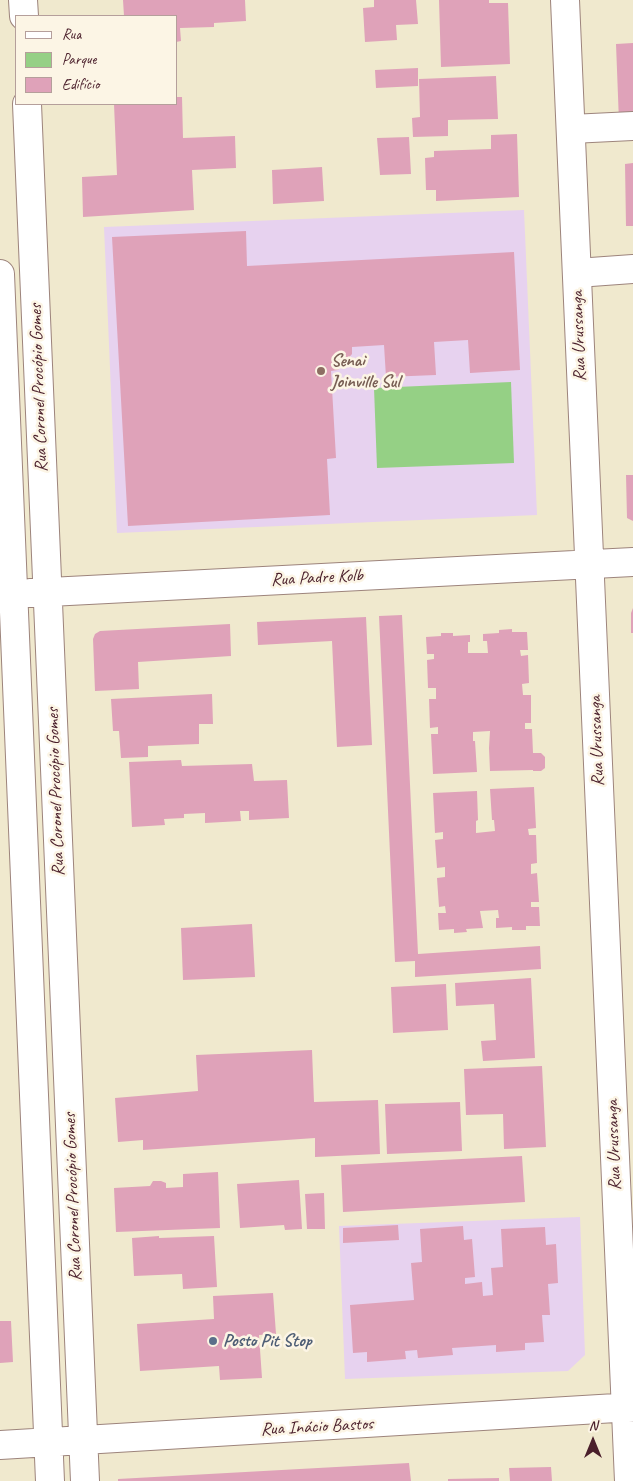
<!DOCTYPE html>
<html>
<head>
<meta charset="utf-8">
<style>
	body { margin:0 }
	#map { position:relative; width:633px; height:1481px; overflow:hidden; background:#f0e9ce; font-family:Caveat,sans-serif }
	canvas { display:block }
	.legend { position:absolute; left:15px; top:15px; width:162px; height:90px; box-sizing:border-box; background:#fcf5e5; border:1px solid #b59f9b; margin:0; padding:6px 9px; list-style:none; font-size:15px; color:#4a1f2b }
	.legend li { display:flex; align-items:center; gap:10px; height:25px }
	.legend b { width:25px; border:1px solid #b59f9b }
	.north { position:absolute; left:568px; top:1416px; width:50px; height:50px; -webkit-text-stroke:4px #fcf5e5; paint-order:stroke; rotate:0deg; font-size:14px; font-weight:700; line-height:20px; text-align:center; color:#4a1f2b }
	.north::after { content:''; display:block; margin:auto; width:18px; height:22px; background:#4a1f2b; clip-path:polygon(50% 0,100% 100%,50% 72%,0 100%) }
</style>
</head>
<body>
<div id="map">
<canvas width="633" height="1481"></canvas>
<ul class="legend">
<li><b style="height:6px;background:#fff"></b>Rua</li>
<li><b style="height:14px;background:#95d085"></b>Parque</li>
<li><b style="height:14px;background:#dfa2b9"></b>Edifício</li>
</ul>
<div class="north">N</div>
</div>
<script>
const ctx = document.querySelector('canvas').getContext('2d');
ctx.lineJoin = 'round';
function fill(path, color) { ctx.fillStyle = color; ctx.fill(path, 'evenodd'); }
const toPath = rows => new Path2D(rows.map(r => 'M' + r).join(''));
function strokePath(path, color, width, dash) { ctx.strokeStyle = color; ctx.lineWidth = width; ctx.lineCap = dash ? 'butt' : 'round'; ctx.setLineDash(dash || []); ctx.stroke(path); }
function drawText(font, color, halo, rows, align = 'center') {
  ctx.font = font + ' Caveat,sans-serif'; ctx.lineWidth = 5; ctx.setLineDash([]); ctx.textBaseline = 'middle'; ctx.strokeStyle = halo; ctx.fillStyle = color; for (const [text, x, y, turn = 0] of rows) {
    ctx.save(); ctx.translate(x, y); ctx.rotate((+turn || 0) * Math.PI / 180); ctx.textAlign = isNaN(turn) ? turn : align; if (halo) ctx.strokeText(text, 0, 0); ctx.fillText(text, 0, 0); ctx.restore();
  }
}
fill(toPath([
	[524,210,537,515,117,533,104,227],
	[580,1217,585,1355,568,1371,345,1379,339,1226]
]), '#e7d2ef');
fill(toPath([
	[511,382,514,463,377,468,374,388]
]), '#95d085');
fill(toPath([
	[123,0,245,0,246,21,214,23,214,27,180,28,181,41,176,42,176,16,124,16],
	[374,0,416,0,418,24,396,25,397,40,365,42,363,8,374,7],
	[439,0,489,0,489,3,508,3,510,64,441,67],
	[633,43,633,122,619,122,616,44],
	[418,68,418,86,376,88,375,70],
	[496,76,498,119,448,120,448,136,413,137,412,118,420,117,419,79],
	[176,97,182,97,183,138,235,136,236,168,192,170,194,210,83,217,82,177,117,175,114,104,176,104],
	[517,134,519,197,436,201,436,190,426,190,425,158,434,157,434,151,491,149,491,135],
	[409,137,411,174,380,175,377,138],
	[633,163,633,226,626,226,625,164],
	[322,167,324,201,273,204,272,170],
	[246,231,247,266,514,252,520,370,470,373,468,340,434,342,436,375,386,377,384,345,352,347,352,354,338,370,331,371,336,458,327,459,330,515,128,526,112,237],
	[626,475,633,475,633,521,627,518],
	[633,608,633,633,631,633,631,613],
	[402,615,418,954,540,946,541,969,415,977,415,961,395,962,379,616],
	[366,617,372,745,337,747,332,641,258,645,257,622],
	[230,624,231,656,138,662,139,689,95,691,93,639,95,634,100,631],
	[512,629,512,632,527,632,528,650,520,650,521,656,528,655,529,683,522,684,523,695,531,695,531,723,525,723,525,729,532,729,533,753,541,753,545,757,545,768,541,771,533,771,533,770,490,771,489,748,490,731,473,732,473,741,475,741,477,772,433,774,431,734,438,734,438,727,430,728,429,699,436,699,436,688,428,688,427,660,434,659,434,654,427,654,426,637,441,636,441,633,453,633,453,636,470,635,470,642,468,642,468,653,488,653,487,641,483,641,483,634,499,633,499,630],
	[212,694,213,724,199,724,199,744,148,746,148,757,121,758,119,731,113,731,111,699],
	[181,760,182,766,252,764,254,781,287,780,289,818,249,820,249,811,240,811,241,821,205,823,205,813,184,814,184,818,164,819,165,825,132,827,129,762],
	[534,787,536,828,528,829,529,835,536,835,537,863,531,864,531,874,537,873,539,902,531,902,531,907,539,907,540,926,526,926,526,930,512,930,512,927,496,928,496,918,499,918,498,910,480,911,483,928,466,929,467,932,454,933,454,929,439,930,438,913,446,913,445,906,439,907,437,878,445,877,445,867,437,868,435,840,443,839,443,832,435,833,433,793,477,791,478,820,476,821,476,833,495,831,494,820,492,820,490,789],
	[252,924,255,977,183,980,181,928],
	[531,978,535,1058,483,1061,481,1041,496,1040,494,1004,456,1006,455,983],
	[446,984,448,1030,393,1033,391,987],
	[312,1050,314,1102,378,1100,380,1154,315,1157,315,1138,143,1150,143,1140,118,1142,115,1098,198,1091,196,1055],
	[542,1066,546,1147,504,1149,503,1114,466,1115,464,1069],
	[460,1102,462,1151,387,1154,385,1104],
	[522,1156,525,1202,343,1212,341,1165],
	[218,1172,220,1228,116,1232,114,1188,150,1186,153,1181,161,1181,166,1183,166,1188,183,1187,183,1174],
	[299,1180,302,1229,285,1230,284,1225,240,1228,237,1184],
	[324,1193,325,1229,307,1229,305,1194],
	[398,1225,399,1240,343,1243,343,1228],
	[463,1226,464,1240,472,1239,475,1277,465,1278,465,1284,482,1282,483,1296,493,1295,491,1268,503,1267,501,1229,545,1227,546,1245,556,1244,558,1283,548,1284,550,1315,542,1315,544,1342,525,1343,525,1350,496,1352,496,1345,452,1348,453,1355,418,1358,417,1350,405,1351,406,1359,367,1362,367,1352,353,1353,350,1305,414,1300,411,1263,422,1262,420,1229],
	[159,1236,159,1238,214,1236,217,1287,183,1289,182,1274,134,1276,132,1238],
	[273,1293,276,1334,259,1335,262,1378,220,1380,219,1366,140,1371,137,1324,214,1319,213,1296],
	[0,1321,11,1321,13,1362,0,1363],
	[409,1463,411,1481,118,1481,118,1479],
	[551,1467,552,1481,510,1481,509,1468],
	[499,1478,499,1481,448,1481,448,1479]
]), '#dfa2b9');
const minor = toPath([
	[571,129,633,126],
	[577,273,633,269]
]);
const major = toPath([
	[23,0,24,16],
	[565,0,629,1481],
	[27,104,85,1481],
	[0,274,50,1481],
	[30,593,633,562],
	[0,1445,633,1407]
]);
strokePath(minor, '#9d847c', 30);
strokePath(major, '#9d847c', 30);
strokePath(minor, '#fff', 28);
strokePath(major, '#fff', 28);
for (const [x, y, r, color] of [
	[321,371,5,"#8d6e63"],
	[213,1341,5,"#5c6f8a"]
]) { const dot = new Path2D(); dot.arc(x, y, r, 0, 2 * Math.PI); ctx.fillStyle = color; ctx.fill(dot); strokePath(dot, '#fcf5e5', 2); }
drawText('18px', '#4a1f2b', '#fcf5e5', [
	["Rua Urussanga",579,336,-92],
	["Rua Coronel Procópio Gomes",39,388,-92],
	["Rua Padre Kolb",317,578,-3],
	["Rua Urussanga",597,741,-92],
	["Rua Coronel Procópio Gomes",56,792,-92],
	["Rua Urussanga",614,1145,-92],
	["Rua Coronel Procópio Gomes",73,1197,-92],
	["Rua Inácio Bastos",317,1427,-3]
]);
drawText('bold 18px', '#785e54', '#fcf5e5', [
	["Senai",331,361],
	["Joinville Sul",331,382]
], 'left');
drawText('bold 18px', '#4e5e75', '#fcf5e5', [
	["Posto Pit Stop",223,1341]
], 'left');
</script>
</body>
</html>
